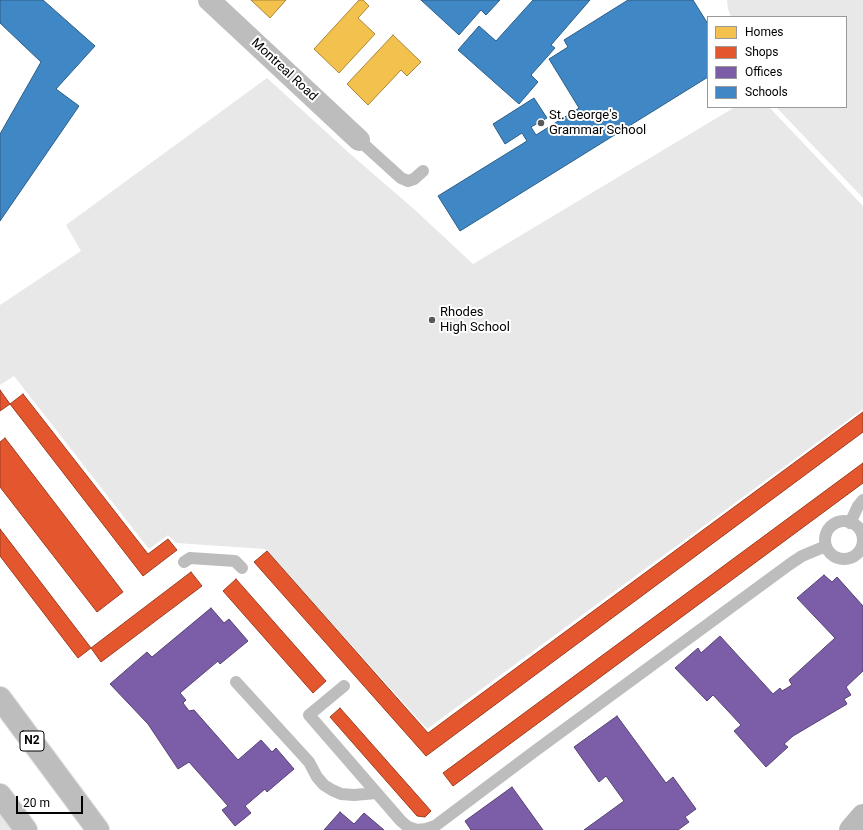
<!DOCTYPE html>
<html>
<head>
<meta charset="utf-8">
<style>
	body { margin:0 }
	#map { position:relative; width:863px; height:830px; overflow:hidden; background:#fff; font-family:Roboto,sans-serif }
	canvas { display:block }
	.legend { position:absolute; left:707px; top:16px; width:140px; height:92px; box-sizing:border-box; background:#fff; border:1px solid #999; margin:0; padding:5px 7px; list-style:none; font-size:12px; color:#000 }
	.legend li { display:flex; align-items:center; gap:8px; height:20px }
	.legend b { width:20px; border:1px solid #999 }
	.scale { position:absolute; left:16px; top:796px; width:67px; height:18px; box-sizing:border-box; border:2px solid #000; border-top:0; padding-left:5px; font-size:12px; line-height:14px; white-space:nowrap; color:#000; -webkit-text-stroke:3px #fff; paint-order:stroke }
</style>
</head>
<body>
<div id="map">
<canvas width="863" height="830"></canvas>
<ul class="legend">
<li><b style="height:11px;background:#f2c14e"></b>Homes</li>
<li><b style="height:11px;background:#e4572e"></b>Shops</li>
<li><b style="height:11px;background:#7b5ea7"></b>Offices</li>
<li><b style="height:11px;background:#3f88c5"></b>Schools</li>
</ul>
<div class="scale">20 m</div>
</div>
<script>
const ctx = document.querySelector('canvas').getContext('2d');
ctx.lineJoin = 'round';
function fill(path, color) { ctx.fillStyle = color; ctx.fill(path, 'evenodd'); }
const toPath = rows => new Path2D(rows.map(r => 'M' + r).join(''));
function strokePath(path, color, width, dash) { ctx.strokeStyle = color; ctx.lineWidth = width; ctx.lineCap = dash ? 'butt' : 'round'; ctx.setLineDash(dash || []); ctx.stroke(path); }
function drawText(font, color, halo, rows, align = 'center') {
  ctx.font = font + ' Roboto,sans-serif'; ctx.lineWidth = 4; ctx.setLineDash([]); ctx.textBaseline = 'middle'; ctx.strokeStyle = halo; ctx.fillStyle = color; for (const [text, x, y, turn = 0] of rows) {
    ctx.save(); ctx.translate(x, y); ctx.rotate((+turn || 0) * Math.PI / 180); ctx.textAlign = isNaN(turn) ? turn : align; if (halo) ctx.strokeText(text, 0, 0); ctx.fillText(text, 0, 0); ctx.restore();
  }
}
fill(toPath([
	[727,0,863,0,863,198,776,107,846,107,846,17,731,17,728,9],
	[267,78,348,152,415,210,473,264,735,107,769,107,863,206,863,409,427,729,265,549,176,543,168,535,149,549,14,376,0,385,0,305,81,251,66,225],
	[0,801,18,830,0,830]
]), '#e8e8e8');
const homes = toPath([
	[251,0,286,0,270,18,251,0],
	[359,0,363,0,369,6,358,18,375,34,339,73,314,49,359,0],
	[393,35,421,62,407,76,401,70,368,105,347,84,393,35]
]);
fill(homes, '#f2c14e');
strokePath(homes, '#a98737', 1);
const shops = toPath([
	[0,390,10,404,0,411,0,390],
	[23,394,148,554,168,539,177,550,143,576,10,404,23,394],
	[863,412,863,432,426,756,254,562,267,551,428,733,863,412],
	[5,438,123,592,97,612,0,487,0,442,5,438],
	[863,463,863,483,453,786,443,773,863,463],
	[0,529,91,648,78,658,0,556,0,529],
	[191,572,202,586,101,662,91,648,191,572],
	[236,579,326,681,313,693,223,591,236,579],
	[340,708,431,811,425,817,417,816,330,717,340,708]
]);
fill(shops, '#e4572e');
strokePath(shops, '#a03d20', 1);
const offices = toPath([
	[824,575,832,582,837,577,863,606,863,671,846,687,851,695,844,699,847,704,793,736,784,744,788,747,766,767,734,731,741,725,713,695,707,701,675,668,698,648,701,653,720,636,773,694,780,688,782,691,792,685,789,680,835,638,797,598,824,575],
	[211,608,224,623,229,619,248,641,220,664,218,661,180,693,186,700,183,703,189,711,194,710,238,760,261,740,272,752,276,748,294,769,267,792,265,789,245,806,251,813,235,826,222,810,228,806,189,762,178,769,148,724,110,684,147,652,152,657,211,608],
	[617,716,666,783,673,777,696,809,685,817,689,822,678,830,584,830,624,801,606,776,599,782,574,747,617,716],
	[512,787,543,830,471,830,465,821,512,787],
	[340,812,354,824,364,813,384,830,324,830,340,812]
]);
fill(offices, '#7b5ea7');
strokePath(offices, '#564275', 1);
const schools = toPath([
	[0,0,43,0,95,46,56,89,79,106,0,221,0,134,41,62,0,23,0,0],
	[421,0,500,0,486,15,481,10,459,35,421,0],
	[533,0,590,0,551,45,555,48,531,75,538,82,519,104,458,50,479,26,496,41,533,0],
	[628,0,693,0,708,24,708,77,460,231,438,196,527,141,522,133,505,144,493,124,534,98,547,118,531,127,536,135,579,108,549,59,568,47,564,40,628,0]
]);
fill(schools, '#3f88c5');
strokePath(schools, '#2c5f8a', 1);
strokePath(toPath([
	[851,830,863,816]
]), '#bababa', 24);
const highway = toPath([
	[0,698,98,830],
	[0,795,26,830]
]);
strokePath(highway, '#dbdbdb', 24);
strokePath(toPath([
	[359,140,401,178,408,181,414,179,423,171],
	'825 540a19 19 0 1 1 38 0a19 19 0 1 1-38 0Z',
	[850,523,858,506,863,500],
	[184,562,190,558,235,561,242,568],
	[236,682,309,762,317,777,324,785,332,790,341,794,354,795,376,793],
	[344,686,309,715,401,821,408,827,417,830,426,829,435,826,535,751,790,564,802,556,826,546]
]), '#bdbdbd', 12);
strokePath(toPath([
	[209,0,359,140]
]), '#bdbdbd', 22);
strokePath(highway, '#bdbdbd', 22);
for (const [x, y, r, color] of [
	[541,123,4,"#595959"],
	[432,320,4,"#595959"]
]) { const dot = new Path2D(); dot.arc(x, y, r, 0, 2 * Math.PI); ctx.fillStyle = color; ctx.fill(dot); strokePath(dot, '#fff', 1.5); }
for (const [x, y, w] of [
	[32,741,24]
]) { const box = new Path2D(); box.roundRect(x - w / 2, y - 10, w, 20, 3); ctx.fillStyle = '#fff'; ctx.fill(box); strokePath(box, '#000', 1); }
drawText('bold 12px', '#000', null, [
	["N2",32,741]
]);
drawText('13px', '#000', '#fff', [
	["Montreal Road",284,70,43]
]);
drawText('13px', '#000', '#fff', [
	["St. George's",549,116],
	["Grammar School",549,131],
	["Rhodes",440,313],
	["High School",440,328]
], 'left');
</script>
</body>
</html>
